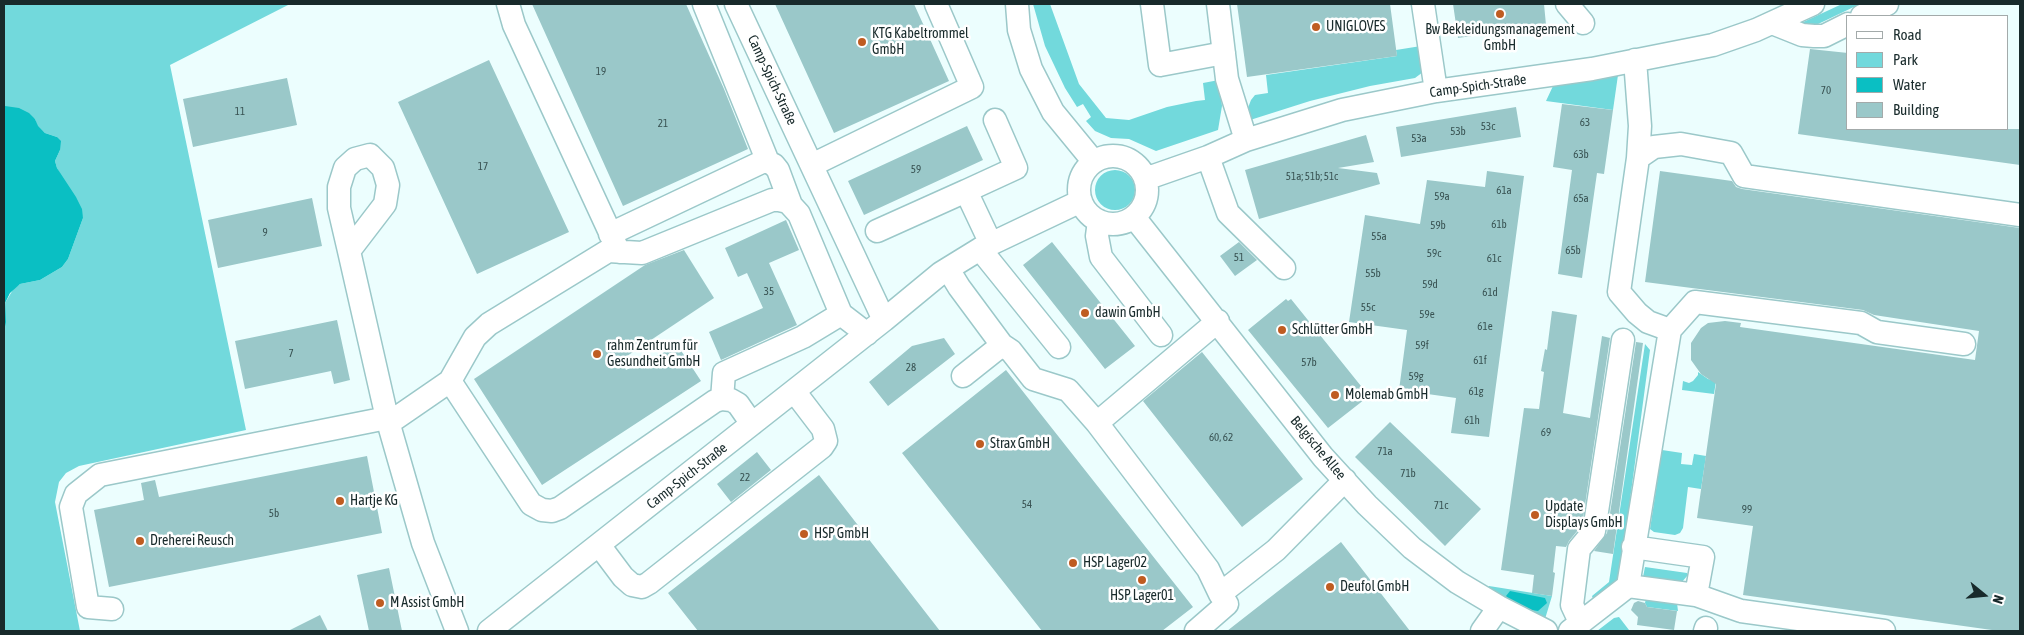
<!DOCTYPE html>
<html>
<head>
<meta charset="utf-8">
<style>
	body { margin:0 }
	#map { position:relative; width:2024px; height:635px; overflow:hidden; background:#ecfefe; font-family:"Asap Condensed",sans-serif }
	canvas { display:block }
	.frame { position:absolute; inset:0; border:5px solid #182a2b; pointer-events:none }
	.legend { position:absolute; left:1846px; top:15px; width:162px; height:115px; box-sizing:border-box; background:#fff; border:1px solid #a3aaaa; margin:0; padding:6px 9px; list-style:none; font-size:15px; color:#182a2b }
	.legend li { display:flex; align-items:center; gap:10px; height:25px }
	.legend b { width:25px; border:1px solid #a3aaaa }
	.north { position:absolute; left:1959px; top:570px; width:50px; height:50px; -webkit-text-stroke:4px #fff; paint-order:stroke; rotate:107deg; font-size:14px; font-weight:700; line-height:20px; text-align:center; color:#182a2b }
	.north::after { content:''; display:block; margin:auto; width:18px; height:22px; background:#182a2b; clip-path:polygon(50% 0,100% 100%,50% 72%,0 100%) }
</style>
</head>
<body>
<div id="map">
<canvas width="2024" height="635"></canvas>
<div class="frame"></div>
<ul class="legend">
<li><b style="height:6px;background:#fff"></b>Road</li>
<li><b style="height:14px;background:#72d9dc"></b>Park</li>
<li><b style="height:14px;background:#0abfc3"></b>Water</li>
<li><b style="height:14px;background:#9ac8c9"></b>Building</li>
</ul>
<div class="north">N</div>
</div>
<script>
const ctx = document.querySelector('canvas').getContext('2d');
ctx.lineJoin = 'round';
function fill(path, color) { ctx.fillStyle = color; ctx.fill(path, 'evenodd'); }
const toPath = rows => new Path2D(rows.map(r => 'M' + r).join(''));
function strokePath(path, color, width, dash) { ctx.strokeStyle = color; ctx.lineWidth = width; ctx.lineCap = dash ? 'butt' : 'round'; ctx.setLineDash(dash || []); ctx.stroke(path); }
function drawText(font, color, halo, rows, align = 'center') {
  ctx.font = font + ' "Asap Condensed",sans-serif'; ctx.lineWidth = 5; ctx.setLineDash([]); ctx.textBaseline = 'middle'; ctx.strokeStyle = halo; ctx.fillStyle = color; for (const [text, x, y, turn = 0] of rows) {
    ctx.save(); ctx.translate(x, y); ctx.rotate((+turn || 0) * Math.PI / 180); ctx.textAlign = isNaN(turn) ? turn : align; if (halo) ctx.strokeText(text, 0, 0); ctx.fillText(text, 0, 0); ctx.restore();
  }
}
fill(toPath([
	[4,4,290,4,170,65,246,430,79,466,66,473,59,482,55,502,80,631,4,631,5,303,14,288,20,284,40,280,62,267,68,259,83,218,57,168,55,161,60,150,57,137,45,133,37,126,35,119,4,107],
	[1033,4,1050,4,1079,84,1106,118,1129,120,1167,107,1196,101,1205,100,1203,83,1219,80,1222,106,1218,130,1156,151,1129,139,1111,138,1095,131,1086,121,1091,117,1083,104,1077,107,1065,88,1045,46],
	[1842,4,1860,4,1816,25,1799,24],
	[1421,46,1423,72,1415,78,1370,86,1310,101,1247,121,1246,113,1251,100,1255,95,1268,93,1266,75,1397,56,1396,50],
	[1618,75,1613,110,1546,101,1553,86],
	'1095 190a20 20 0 1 1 40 0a20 20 0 1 1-40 0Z',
	[1645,344,1650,350,1620,575,1619,579,1593,599,1592,596,1609,582],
	[1698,372,1708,379,1716,381,1714,394,1682,390,1683,381,1689,383,1693,381,1698,375],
	[1662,450,1682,453,1681,464,1692,465,1694,454,1706,456,1701,489,1688,487,1683,528,1680,533,1675,535,1654,532,1650,529],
	[1645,567,1687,573,1688,575,1681,583,1643,577],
	[1489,586,1552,596,1545,619,1487,589],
	[1646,598,1677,603,1678,611,1647,607,1645,603],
	[1619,617,1629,630,1638,631,1597,631,1614,618]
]), '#72d9dc');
fill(toPath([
	[5,106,19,108,29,113,35,119,38,126,45,133,57,137,61,141,60,150,55,161,57,168,76,197,82,209,83,218,68,259,62,267,40,280,20,284,10,293,5,303,6,322,4,331,4,107],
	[1510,591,1545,598,1547,603,1538,611,1531,610,1509,600,1506,596]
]), '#0abfc3');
fill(toPath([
	[532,4,686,4,724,89,748,149,623,206],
	[775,4,914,4,949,81,834,133],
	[1237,4,1390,4,1397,56,1247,77],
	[1453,4,1544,4,1546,25,1458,38],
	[1810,49,1848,53,1848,129,2020,129,2020,165,1798,134],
	[489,60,569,232,477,274,398,102],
	[287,78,297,125,193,147,183,99],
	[1562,104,1613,110,1604,174,1597,173,1582,278,1558,274,1572,170,1553,167],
	[1516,107,1521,137,1401,157,1396,127],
	[967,126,983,160,864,215,848,181],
	[1366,135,1374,162,1338,168,1377,173,1380,184,1259,219,1245,170],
	[1487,171,1524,176,1489,437,1451,433,1456,398,1399,390,1407,330,1349,322,1365,215,1420,224,1427,180,1485,187],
	[1660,171,1732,181,1736,187,1742,189,2020,228,2020,631,1999,631,1743,595,1753,526,1697,518,1716,384,1701,374,1691,360,1691,343,1701,328,1708,323,1725,321,1741,323,1740,327,1975,360,1979,331,1874,315,1863,310,1645,282],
	[312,198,322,246,218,268,208,220],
	[786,220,799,250,769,263,797,325,721,360,709,332,763,308,747,273,738,277,725,248],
	[1052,242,1135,346,1105,369,1023,265],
	[1239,242,1257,260,1235,276,1220,256],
	[684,250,714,298,621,360,626,370,678,346,701,381,542,485,474,379,645,265],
	[1286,299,1288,301,1291,299,1369,396,1328,428,1248,330],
	[1552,311,1577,315,1563,413,1590,418,1602,336,1610,338,1582,525,1569,541,1566,547,1556,546,1553,572,1555,573,1552,596,1532,593,1534,575,1501,570,1524,408,1539,409,1544,372,1541,371,1545,349,1547,350],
	[337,320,350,380,334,384,331,371,245,389,235,341],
	[944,338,955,354,888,406,869,382,912,346],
	[1636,342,1643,343,1613,554,1594,551,1607,533],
	[1202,352,1303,479,1242,527,1143,401],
	[1006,370,1193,607,1162,631,1042,631,902,453],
	[1390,422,1481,509,1445,546,1355,457],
	[757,452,771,470,731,502,717,484],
	[367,456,382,533,109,587,94,510,144,500,141,483,155,480,159,497],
	[819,475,940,631,698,631,668,593],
	[1341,542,1410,631,1227,631],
	[389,568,402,631,369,631,357,575],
	[1638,601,1645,603,1647,607,1677,611,1674,630,1637,625,1638,617,1631,610,1634,603],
	[320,615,328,631,288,631]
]), '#9ac8c9');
const minor = toPath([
	[508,4,514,25,619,252],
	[704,4,768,162],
	[736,4,884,320],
	[1017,4,1019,30,1031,69,1053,112,1094,162],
	[1152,4,1160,65,1224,53],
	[1218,4,1227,79,1246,140],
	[1423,4,1436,91],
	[1567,4,1583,23],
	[1862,16,1887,4],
	[1772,23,1802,35,1814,36,1824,36,1848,24],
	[1635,60,1640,126,1638,158,1654,147,1681,144,1731,153,1744,176,2020,215],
	'1079 190a34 34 0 1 1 68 0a34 34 0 1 1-68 0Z',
	[1208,157,1228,213,1284,268],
	[1638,158,1619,292,1637,313,1648,322,1670,330],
	[812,165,972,87,936,4],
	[1145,179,1208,157,1246,140,1342,110,1436,91,1592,69,1713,45,1756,30,1813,4],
	[966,191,1016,168,995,120],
	[1134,217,1323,457,1367,505,1412,548,1457,582,1499,607,1546,631],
	[1099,221,1097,236,1101,257,1161,335],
	[877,231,966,191,991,244],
	[610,234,762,162,768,162,774,165,778,170,791,205],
	[980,249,1059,347],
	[349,251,339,208,339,187,345,168,355,159,370,155,383,168,388,185,385,204,349,251,387,418,423,543,457,631],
	[948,269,959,287,1002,345,1011,351,1033,379,1068,390,1097,423,1208,569,1220,594,1276,550,1345,480],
	[963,376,1002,345],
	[450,381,531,504,542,510,552,511,560,508,715,401,722,399,731,400,738,404,752,424],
	[722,399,724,373,803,337,841,314],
	[389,423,450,381,475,337,489,324,608,251,642,253,772,200,779,200,788,202,799,214,841,314,867,334],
	[1097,423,1218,321],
	[599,545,623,577,632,585,642,587,649,583,822,447,826,441,823,429,794,391],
	[1633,547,1703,557,1696,595],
	[112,609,88,607,71,507,76,494,100,475,387,418],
	[1580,622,1572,605,1579,549,1594,531,1623,340],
	[489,631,884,320,941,273,980,249,1081,201],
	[1196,631,1227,604,1220,594],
	[1482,631,1499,607],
	[1570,631,1628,586],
	[1705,631,1706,628],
	[1884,631,1741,611,1696,595,1628,586,1670,330,1695,302,1861,323,1877,332,1964,344]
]);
strokePath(minor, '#9bc8c9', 25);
strokePath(minor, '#fff', 22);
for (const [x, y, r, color] of [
	[1500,14,5,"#bf5c21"],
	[1316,27,5,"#bf5c21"],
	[862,42,5,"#bf5c21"],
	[1085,313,5,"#bf5c21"],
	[1282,330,5,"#bf5c21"],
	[597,354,5,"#bf5c21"],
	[1335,395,5,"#bf5c21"],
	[980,444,5,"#bf5c21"],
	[340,501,5,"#bf5c21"],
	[1535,515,5,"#bf5c21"],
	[804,534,5,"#bf5c21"],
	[140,541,5,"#bf5c21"],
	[1073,563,5,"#bf5c21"],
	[1142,580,5,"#bf5c21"],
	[1330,587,5,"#bf5c21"],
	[380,603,5,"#bf5c21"]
]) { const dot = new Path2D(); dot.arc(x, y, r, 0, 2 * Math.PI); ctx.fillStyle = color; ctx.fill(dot); strokePath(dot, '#fff', 2); }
drawText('11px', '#385252', null, [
	["19",601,72],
	["70",1826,91],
	["11",240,112],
	["63",1585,123],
	["21",663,124],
	["53c",1488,127],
	["53b",1458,132],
	["53a",1419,139],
	["63b",1581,155],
	["17",483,167],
	["59",916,170],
	["51a; 51b; 51c",1312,177],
	["61a",1504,191],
	["59a",1442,197],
	["65a",1581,199],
	["61b",1499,225],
	["59b",1438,226],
	["9",265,233],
	["55a",1379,237],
	["65b",1573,251],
	["59c",1434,254],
	["51",1239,258],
	["61c",1494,259],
	["55b",1373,274],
	["59d",1430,285],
	["35",769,292],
	["61d",1490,293],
	["55c",1368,308],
	["59e",1427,315],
	["61e",1485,327],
	["59f",1422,346],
	["7",291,354],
	["61f",1480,361],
	["57b",1309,363],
	["28",911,368],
	["59g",1416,377],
	["61g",1476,392],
	["61h",1472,421],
	["69",1546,433],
	["60, 62",1221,438],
	["71a",1385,452],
	["71b",1408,474],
	["22",745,478],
	["54",1027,505],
	["71c",1441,506],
	["99",1747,510],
	["5b",274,514]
]);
drawText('14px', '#182a2b', '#fff', [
	["UNIGLOVES",1326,27],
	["Bw Bekleidungsmanagement",1500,30,"center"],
	["GmbH",1500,46,"center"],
	["KTG Kabeltrommel",872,34],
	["GmbH",872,50],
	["dawin GmbH",1095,313],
	["Schlütter GmbH",1292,330],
	["rahm Zentrum für",607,346],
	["Gesundheit GmbH",607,362],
	["Molemab GmbH",1345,395],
	["Strax GmbH",990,444],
	["Hartje KG",350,501],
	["Update",1545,507],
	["Displays GmbH",1545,523],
	["HSP GmbH",814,534],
	["Dreherei Reusch",150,541],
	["HSP Lager02",1083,563],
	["Deufol GmbH",1340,587],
	["HSP Lager01",1142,596,"center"],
	["M Assist GmbH",390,603]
], 'left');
drawText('14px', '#182a2b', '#fff', [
	["Camp-Spich-Straße",772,80,65],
	["Camp-Spich-Straße",1478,86,-8],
	["Belgische Allee",1318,448,50],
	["Camp-Spich-Straße",687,476,-38]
]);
</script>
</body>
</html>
